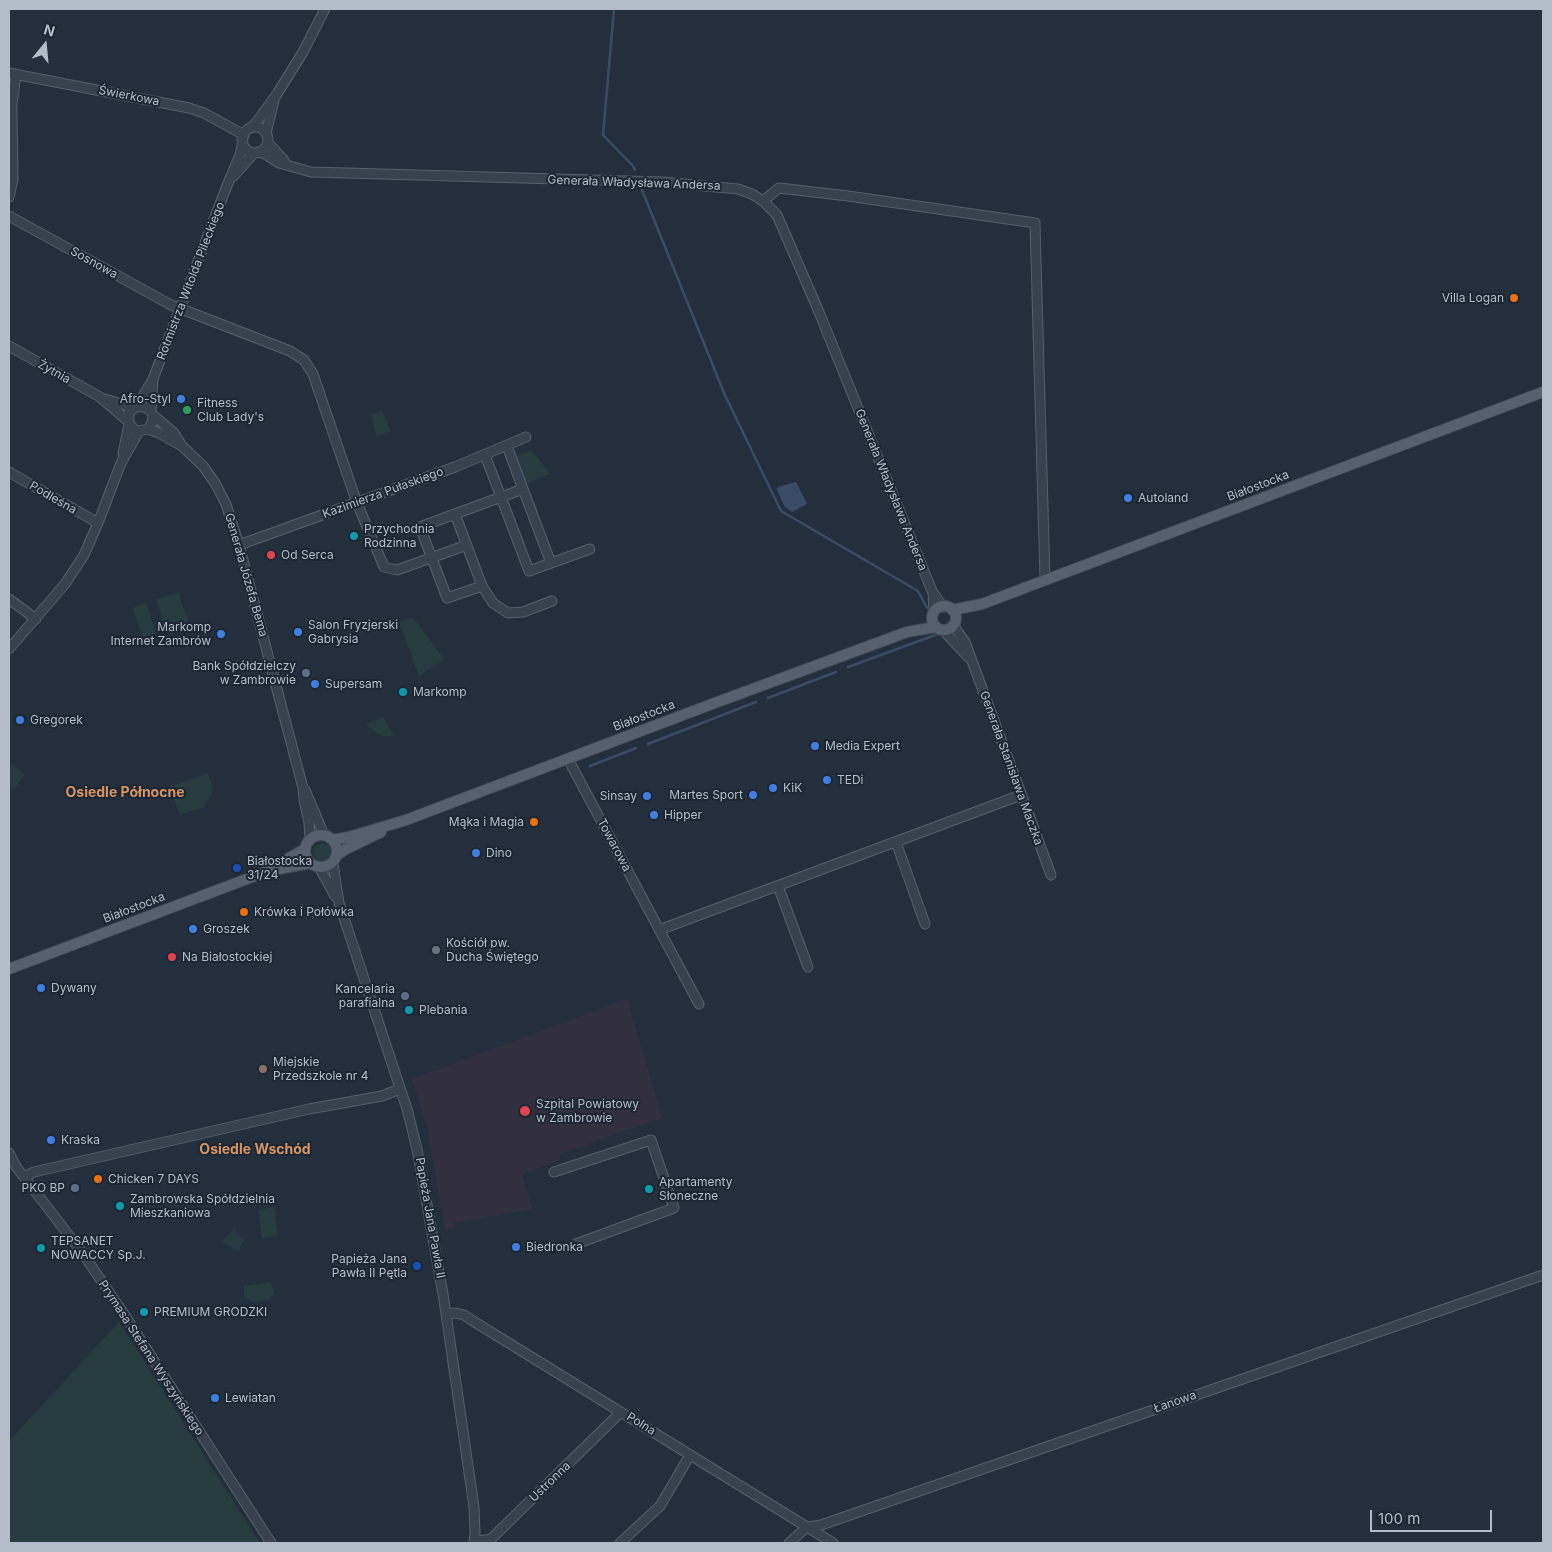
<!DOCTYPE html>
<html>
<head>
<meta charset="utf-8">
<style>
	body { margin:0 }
	#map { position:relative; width:1552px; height:1552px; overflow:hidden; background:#242f3e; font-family:Inter,sans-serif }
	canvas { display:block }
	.frame { position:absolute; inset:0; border:10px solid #b4bcc9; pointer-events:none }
	.north { position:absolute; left:20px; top:20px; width:50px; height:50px; -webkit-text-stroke:4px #1d2633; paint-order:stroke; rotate:17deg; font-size:14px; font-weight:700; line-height:20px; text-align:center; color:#b4bcc9 }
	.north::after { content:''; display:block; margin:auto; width:18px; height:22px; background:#b4bcc9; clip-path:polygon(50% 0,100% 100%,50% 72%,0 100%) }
	.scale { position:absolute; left:1370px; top:1510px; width:122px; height:22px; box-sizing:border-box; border:2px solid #b4bcc9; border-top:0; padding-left:6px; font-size:15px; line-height:18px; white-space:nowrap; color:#b4bcc9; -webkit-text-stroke:4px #1d2633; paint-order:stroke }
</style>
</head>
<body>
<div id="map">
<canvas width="1552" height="1552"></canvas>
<div class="frame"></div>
<div class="north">N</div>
<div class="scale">100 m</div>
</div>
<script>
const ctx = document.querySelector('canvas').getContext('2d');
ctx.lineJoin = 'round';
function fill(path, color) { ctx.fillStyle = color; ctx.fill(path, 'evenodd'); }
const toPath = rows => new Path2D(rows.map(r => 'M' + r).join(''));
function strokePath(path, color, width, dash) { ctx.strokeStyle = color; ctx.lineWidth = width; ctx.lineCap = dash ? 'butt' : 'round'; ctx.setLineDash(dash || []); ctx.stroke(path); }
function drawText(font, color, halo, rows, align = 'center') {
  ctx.font = font + ' Inter,sans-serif'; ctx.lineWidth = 4; ctx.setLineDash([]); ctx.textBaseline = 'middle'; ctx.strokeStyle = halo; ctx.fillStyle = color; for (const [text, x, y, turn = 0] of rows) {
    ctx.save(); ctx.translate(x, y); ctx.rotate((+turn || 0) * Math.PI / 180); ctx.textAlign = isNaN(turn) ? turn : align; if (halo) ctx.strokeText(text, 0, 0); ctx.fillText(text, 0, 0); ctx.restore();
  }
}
fill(toPath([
	[627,999,662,1118,560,1154,560,1159,556,1162,522,1174,532,1209,454,1223,454,1228,445,1229,428,1130,412,1079]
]), '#32303f');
fill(toPath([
	[382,411,391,431,377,436,371,415],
	[532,450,550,474,526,484,515,456],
	[178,592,190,626,168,634,156,600],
	[146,603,156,633,143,638,133,608],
	[413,617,444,659,419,676,399,622],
	[383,717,394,736,383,736,378,734,366,724],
	[9,762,25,774,13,791,9,788],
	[208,773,213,789,205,807,180,815,169,787],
	'313 852a9 9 0 1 1 18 0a9 9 0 1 1-18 0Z',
	[274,1207,278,1236,262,1238,258,1210],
	[234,1229,244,1240,238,1251,221,1242],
	[271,1282,274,1293,269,1300,254,1303,244,1297,244,1286],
	[119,1322,260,1543,9,1543,9,1441]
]), '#263c3f');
fill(toPath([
	[796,482,807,504,792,512,785,507,777,490,778,487]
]), '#394c67');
strokePath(toPath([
	[614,9,603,135,633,166,635,170],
	[642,190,724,393,781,511,918,591,927,608],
	[848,667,938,634],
	[768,698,836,672],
	[648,744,756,702],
	[590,766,636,748]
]), '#394c67', 2.5);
const minor = toPath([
	[9,73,189,108,204,113,244,135],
	'242 140a13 13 0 1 1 26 0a13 13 0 1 1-26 0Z',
	[251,128,256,123,277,94,303,52,325,9],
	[266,133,274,101],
	[268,143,283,159,286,165],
	[258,152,265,154,279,163,311,172,662,182,738,189,752,194,763,201,777,215,819,312,932,591,943,607],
	[233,177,254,153],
	[9,197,13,180,12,104,16,75],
	[763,201,779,188,848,196,1035,223,1045,579],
	[9,216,171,305,290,351,304,360,313,374,357,503,384,567,397,570,467,545],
	[9,346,100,397,128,421],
	[105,399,134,408],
	[137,406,153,379,228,183,240,155,243,141],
	[151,411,142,406,134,408,129,413,129,424,135,430,139,431,148,429,152,423,153,415,151,411,153,379],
	[153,415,174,433,182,446,203,466,215,483,226,504,239,545,303,788,304,800,309,823,310,840],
	[148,429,159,433,182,446],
	[507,446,523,489],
	[123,453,129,424],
	[485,455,529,571,590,549],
	[9,472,98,523],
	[455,514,482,586,447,598,420,527,455,514],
	[455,514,523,489,551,563],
	[239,545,455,467,526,437],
	[482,586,493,603,508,613,523,612,552,601],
	[933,593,934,612],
	[9,599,36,619],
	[953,625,965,642,1051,875],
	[943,630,968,657],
	[9,649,65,584,84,555,98,523,121,463,139,431],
	[568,759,699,1004],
	[305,790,324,835],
	[896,842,925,924],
	[333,863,339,903,407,1109,417,1149,444,1300,474,1507,475,1533,474,1543],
	[319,867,335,896],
	[778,886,808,967],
	[659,930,1021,795],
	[9,1153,17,1168,81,1251,122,1311,271,1543],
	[554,1172,651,1140,674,1208,576,1244],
	[24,1177,34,1172,309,1109,382,1096,400,1089],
	[446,1314,456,1313,464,1315,473,1321,833,1543],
	[807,1527,821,1525,1543,1275],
	[474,1542,491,1539,621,1412],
	[620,1543,660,1506,690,1455],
	[789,1543,807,1527]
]);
const major = toPath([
	'932 618a12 12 0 1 1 24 0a12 12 0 1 1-24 0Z',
	[952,610,982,604,1543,392],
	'305 851a16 16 0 1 1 32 0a16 16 0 1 1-32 0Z',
	[333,840,349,837,406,820,712,704,907,632,936,627],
	[337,855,346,849,381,832],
	[275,866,305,849],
	[9,969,268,871,310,863]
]);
strokePath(minor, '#565f6c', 11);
strokePath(major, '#414a57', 12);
strokePath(minor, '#38414e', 9);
strokePath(major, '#56606e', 10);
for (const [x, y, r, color] of [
	[1514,298,5,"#e8710a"],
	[181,399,5,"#3f7fe0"],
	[187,410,5,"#2e9e5b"],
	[1128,498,5,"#3f7fe0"],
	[354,536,5,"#0f9aa8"],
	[271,555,5,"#e0444e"],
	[298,632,5,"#3f7fe0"],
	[221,634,5,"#3f7fe0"],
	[306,673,5,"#5c6f8a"],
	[315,684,5,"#3f7fe0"],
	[403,692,5,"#0f9aa8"],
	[20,720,5,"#3f7fe0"],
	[815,746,5,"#3f7fe0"],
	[827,780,5,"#3f7fe0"],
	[773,788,5,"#3f7fe0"],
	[753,795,5,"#3f7fe0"],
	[647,796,5,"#3f7fe0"],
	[654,815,5,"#3f7fe0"],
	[534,822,5,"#e8710a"],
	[476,853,5,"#3f7fe0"],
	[237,868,5,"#1a4fb4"],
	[244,912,5,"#e8710a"],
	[193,929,5,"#3f7fe0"],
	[436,950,5,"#6b7280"],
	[172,957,5,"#e0444e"],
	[41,988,5,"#3f7fe0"],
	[405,996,5,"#5c6f8a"],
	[409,1010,5,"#0f9aa8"],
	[263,1069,5,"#8d6e63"],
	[525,1111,6,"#e0444e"],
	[51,1140,5,"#3f7fe0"],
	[98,1179,5,"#e8710a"],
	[75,1188,5,"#5c6f8a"],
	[649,1189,5,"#0f9aa8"],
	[120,1206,5,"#0f9aa8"],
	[516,1247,5,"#3f7fe0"],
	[41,1248,5,"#0f9aa8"],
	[417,1266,5,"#1a4fb4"],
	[144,1312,5,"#0f9aa8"],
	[215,1398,5,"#3f7fe0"]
]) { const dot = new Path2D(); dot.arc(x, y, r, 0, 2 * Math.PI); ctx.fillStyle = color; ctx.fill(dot); strokePath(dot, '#1d2633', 2); }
drawText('12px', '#b4bcc9', '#1d2633', [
	["Świerkowa",129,96,11],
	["Generała Władysława Andersa",634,183,2],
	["Sosnowa",94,263,29],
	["Rotmistrza Witolda Pileckiego",191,281,-69],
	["Żytnia",54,372,29],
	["Białostocka",1258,486,-21],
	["Generała Władysława Andersa",891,490,68],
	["Kazimierza Pułaskiego",383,493,-20],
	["Podleśna",53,498,30],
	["Generała Józefa Bema",246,575,74],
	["Białostocka",644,716,-21],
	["Generała Stanisława Maczka",1011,768,70],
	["Towarowa",614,845,62],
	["Białostocka",134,908,-21],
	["Papieża Jana Pawła II",430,1218,80],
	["Prymasa Stefana Wyszyńskiego",151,1358,57],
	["Łanowa",1175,1402,-19],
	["Polna",641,1424,32],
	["Ustronna",550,1482,-44]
]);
drawText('12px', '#b4bcc9', '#1d2633', [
	["Villa Logan",1504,298,"right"],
	["Afro-Styl",171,399,"right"],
	["Fitness",197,403],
	["Club Lady's",197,417],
	["Autoland",1138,498],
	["Przychodnia",364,529],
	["Rodzinna",364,543],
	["Od Serca",281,555],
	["Salon Fryzjerski",308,625],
	["Gabrysia",308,639],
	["Markomp",211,627,"right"],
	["Internet Zambrów",211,641,"right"],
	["Bank Spółdzielczy",296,666,"right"],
	["w Zambrowie",296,680,"right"],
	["Supersam",325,684],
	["Markomp",413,692],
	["Gregorek",30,720],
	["Media Expert",825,746],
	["TEDi",837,780],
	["KiK",783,788],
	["Martes Sport",743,795,"right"],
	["Sinsay",637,796,"right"],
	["Hipper",664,815],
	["Mąka i Magia",524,822,"right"],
	["Dino",486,853],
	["Białostocka",247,861],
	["31/24",247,875],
	["Krówka i Połówka",254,912],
	["Groszek",203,929],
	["Kościół pw.",446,943],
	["Ducha Świętego",446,957],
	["Na Białostockiej",182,957],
	["Dywany",51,988],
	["Kancelaria",395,989,"right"],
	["parafialna",395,1003,"right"],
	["Plebania",419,1010],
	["Miejskie",273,1062],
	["Przedszkole nr 4",273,1076],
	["Szpital Powiatowy",536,1104],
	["w Zambrowie",536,1118],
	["Kraska",61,1140],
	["Chicken 7 DAYS",108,1179],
	["Apartamenty",659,1182],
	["Słoneczne",659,1196],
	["PKO BP",65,1188,"right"],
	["Zambrowska Spółdzielnia",130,1199],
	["Mieszkaniowa",130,1213],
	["TEPSANET",51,1241],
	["NOWACCY Sp.J.",51,1255],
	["Biedronka",526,1247],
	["Papieża Jana",407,1259,"right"],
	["Pawła II Pętla",407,1273,"right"],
	["PREMIUM GRODZKI",154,1312],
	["Lewiatan",225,1398]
], 'left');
drawText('bold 14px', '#d59563', '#1d2633', [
	["Osiedle Północne",125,793],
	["Osiedle Wschód",255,1150]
]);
</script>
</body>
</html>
